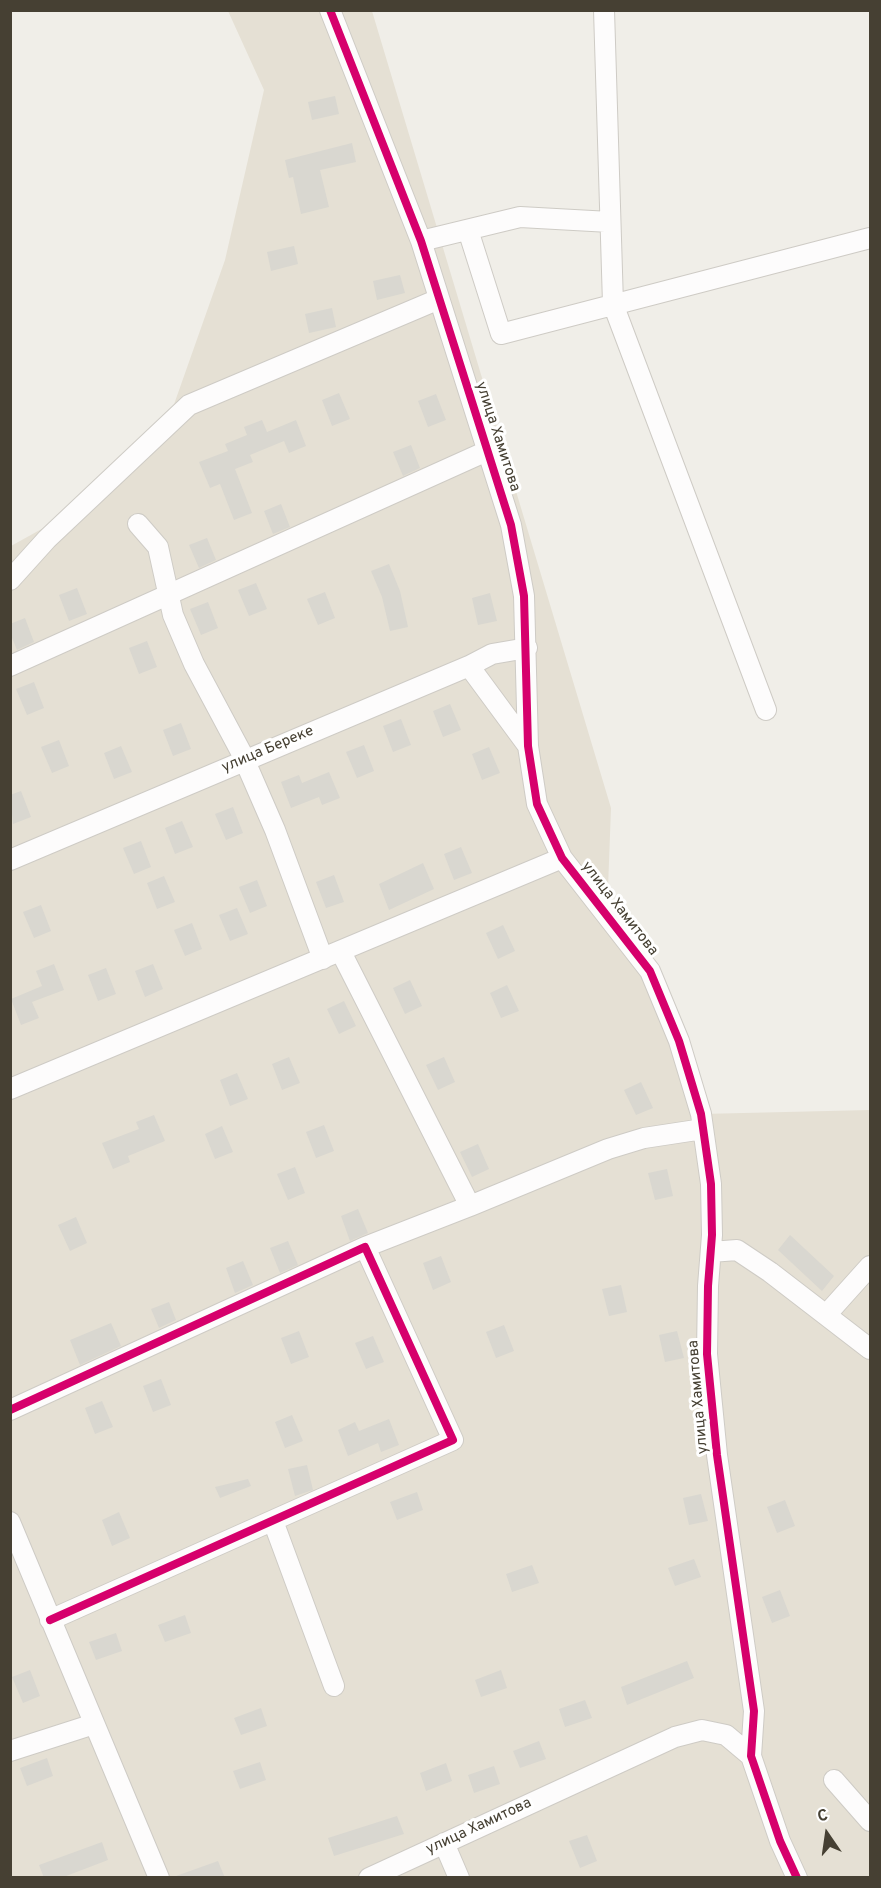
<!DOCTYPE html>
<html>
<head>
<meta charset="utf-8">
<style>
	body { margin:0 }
	#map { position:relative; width:881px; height:1888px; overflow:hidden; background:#f0eee8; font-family:Overpass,sans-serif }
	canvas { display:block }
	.frame { position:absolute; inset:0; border:12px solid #464033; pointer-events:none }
	.north { position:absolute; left:797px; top:1804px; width:60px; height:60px; -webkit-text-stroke:4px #fff; paint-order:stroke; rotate:347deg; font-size:16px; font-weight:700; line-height:24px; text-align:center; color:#464033 }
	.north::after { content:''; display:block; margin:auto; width:21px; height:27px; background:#464033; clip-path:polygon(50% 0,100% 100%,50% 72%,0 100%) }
</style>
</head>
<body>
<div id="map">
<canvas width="881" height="1888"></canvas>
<div class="frame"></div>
<div class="north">С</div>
</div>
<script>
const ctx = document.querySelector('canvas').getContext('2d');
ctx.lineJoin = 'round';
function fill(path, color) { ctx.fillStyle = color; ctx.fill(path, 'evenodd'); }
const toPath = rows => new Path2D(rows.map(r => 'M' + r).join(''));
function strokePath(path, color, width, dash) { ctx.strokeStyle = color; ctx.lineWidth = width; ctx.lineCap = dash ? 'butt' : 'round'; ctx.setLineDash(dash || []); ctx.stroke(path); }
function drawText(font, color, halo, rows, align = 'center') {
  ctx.font = font + ' Overpass,sans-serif'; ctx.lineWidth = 6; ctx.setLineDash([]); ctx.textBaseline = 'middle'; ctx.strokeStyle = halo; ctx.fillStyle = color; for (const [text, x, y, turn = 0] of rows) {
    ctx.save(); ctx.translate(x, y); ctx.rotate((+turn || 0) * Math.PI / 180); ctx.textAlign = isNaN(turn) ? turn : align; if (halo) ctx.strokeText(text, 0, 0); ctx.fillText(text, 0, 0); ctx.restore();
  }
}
fill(toPath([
	[228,11,372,11,611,808,607,915,632,938,701,1114,870,1110,870,1877,11,1878,11,546,56,521,166,427,225,260,264,90]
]), '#e5e0d4');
fill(toPath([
	[335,96,339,114,312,120,308,102],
	[352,143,356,162,320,170,329,207,301,214,293,177,289,178,285,160],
	[294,246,298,264,271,271,267,252],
	[400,275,405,293,377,300,373,281],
	[332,308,336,327,309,333,305,314],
	[339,393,350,419,332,426,322,400],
	[436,394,446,420,428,427,418,401],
	[262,420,267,432,296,420,306,446,289,453,284,441,250,455,253,462,235,469,252,513,234,520,220,484,210,488,199,462,228,451,225,444,247,435,244,427],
	[411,445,420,468,403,476,393,452],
	[281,504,290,527,273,534,264,511],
	[207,538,216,560,199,568,189,545],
	[389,564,400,591,408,627,390,631,382,597,371,571],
	[256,583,267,609,249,616,238,590],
	[77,588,87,614,69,621,59,595],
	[325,592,335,618,318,625,307,599],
	[490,593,497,621,478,625,472,598],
	[208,602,218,628,201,635,190,609],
	[25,618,34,642,17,650,10,633,10,624],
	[147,641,157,667,139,674,129,648],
	[34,682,44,708,27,715,16,689],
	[450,704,461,730,443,737,433,711],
	[401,719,411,745,393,752,383,726],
	[181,723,191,749,173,756,163,730],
	[59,740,69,766,52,773,41,747],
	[364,745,374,771,357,778,346,752],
	[121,746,132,772,114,779,104,753],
	[489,747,500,773,482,780,472,754],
	[329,772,340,798,322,805,319,797,291,808,281,782,299,775,302,783],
	[21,791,31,817,13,824,10,795],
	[233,807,243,833,226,840,215,814],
	[182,821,193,847,175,854,165,828],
	[141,841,151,867,134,874,123,848],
	[461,847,472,873,454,880,444,854],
	[423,863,434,889,389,910,379,884],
	[334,875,344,902,326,908,316,882],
	[164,876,175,902,157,909,147,883],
	[257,880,267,906,250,913,239,887],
	[41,905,51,931,34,938,23,912],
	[237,908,248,934,230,941,219,915],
	[192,923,202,949,185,956,174,930],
	[503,925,515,951,498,959,486,933],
	[54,964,64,990,32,1002,39,1018,21,1025,11,999,42,986,36,971],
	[153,964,163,989,145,997,135,971],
	[106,968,116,994,98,1001,88,975],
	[410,980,422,1006,405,1014,393,988],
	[507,985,519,1011,501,1018,490,993],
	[344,1001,356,1026,339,1034,327,1009],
	[289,1057,300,1083,282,1090,272,1064],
	[444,1057,455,1082,438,1090,426,1065],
	[237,1073,248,1099,230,1106,220,1080],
	[641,1082,653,1108,636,1115,624,1090],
	[154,1115,165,1141,128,1156,130,1162,113,1169,102,1143,139,1129,136,1122],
	[324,1125,334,1151,316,1158,306,1132],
	[222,1126,233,1152,215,1159,205,1134],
	[478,1144,489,1169,472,1177,460,1152],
	[295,1167,305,1193,288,1200,277,1174],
	[667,1169,673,1196,655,1200,648,1173],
	[358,1209,368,1233,350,1241,341,1216],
	[76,1217,87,1243,70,1251,58,1225],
	[790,1235,834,1276,822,1291,778,1250],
	[288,1241,298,1265,280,1273,270,1248],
	[441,1256,451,1282,433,1290,423,1263],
	[243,1261,253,1285,235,1293,226,1268],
	[621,1285,627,1312,609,1316,602,1289],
	[169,1302,176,1320,159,1328,151,1309],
	[111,1323,121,1346,80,1365,70,1340],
	[504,1325,514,1351,496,1358,486,1332],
	[299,1331,309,1357,291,1364,281,1338],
	[677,1331,684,1358,665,1362,659,1335],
	[373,1336,384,1362,366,1369,355,1343],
	[161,1379,171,1405,153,1412,143,1386],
	[102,1401,113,1427,95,1434,85,1408],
	[292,1415,303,1441,285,1448,275,1422],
	[389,1419,399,1445,381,1452,378,1443,348,1456,338,1430,355,1422,359,1431],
	[307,1465,313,1490,295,1496,288,1469],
	[248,1479,251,1486,220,1498,215,1487],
	[417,1492,423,1510,397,1520,390,1502],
	[701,1494,708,1521,689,1525,683,1498],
	[785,1500,795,1526,777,1533,767,1507],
	[119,1512,130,1538,112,1546,102,1520],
	[694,1559,701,1577,675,1586,668,1568],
	[532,1565,539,1583,512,1592,506,1574],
	[780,1590,790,1616,772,1623,762,1597],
	[185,1615,191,1633,165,1642,158,1625],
	[116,1633,122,1651,96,1660,89,1642],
	[687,1661,694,1678,627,1705,621,1687],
	[30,1670,40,1696,23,1703,12,1677],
	[501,1670,507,1688,481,1697,475,1680],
	[585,1700,592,1718,565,1727,559,1709],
	[261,1708,267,1726,241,1735,234,1718],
	[539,1741,546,1759,520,1768,513,1751],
	[47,1758,53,1776,27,1786,20,1768],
	[260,1762,266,1780,240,1789,233,1771],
	[446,1763,452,1781,426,1791,420,1773],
	[494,1766,500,1784,474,1793,468,1775],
	[397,1816,404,1834,334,1856,328,1838],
	[587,1835,597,1861,580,1868,569,1841],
	[102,1842,108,1860,61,1878,44,1878,39,1865],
	[218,1861,225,1878,177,1878,176,1876]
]), '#d9d7d0');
const minor = toPath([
	[330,10,421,241,511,525,524,596,528,746,537,804,562,858,650,971,679,1041,701,1114,711,1184,712,1235,708,1286,707,1354,717,1455,754,1711,751,1756,780,1841,797,1878],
	[604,10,613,304,766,710],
	[468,230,501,334,870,238],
	[421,241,520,217,610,222],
	[138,524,158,547,173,615,194,664,241,752,275,830,323,959],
	[10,580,47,539,189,405,439,299],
	[10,666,487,451],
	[469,666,528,746],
	[10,860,469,666,492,654,527,648],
	[341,952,470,1206,608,1149,644,1138,703,1129],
	[10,1089,562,858],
	[365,1247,470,1206],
	[711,1252,737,1250,770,1272,870,1349],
	[826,1315,870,1266],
	[10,1410,365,1247,453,1440,50,1620],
	[273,1521,334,1686],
	[10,1522,159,1878],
	[10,1751,94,1724],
	[834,1780,870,1821],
	[444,1843,459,1878],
	[369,1878,675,1737,702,1730,726,1735,751,1756]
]);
strokePath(minor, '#cecbc5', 22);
strokePath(minor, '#fdfcfc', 20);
strokePath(toPath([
	[330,10,421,241,511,525,524,596,528,746,537,804,562,858,650,971,679,1041,701,1114,711,1184,712,1235,708,1286,707,1354,717,1455,754,1711,751,1756,780,1841,797,1878],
	[10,1410,365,1247,453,1440,50,1620]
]), '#d6006c', 8);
drawText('15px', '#464033', '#fff', [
	["улица Хамитова",497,437,72],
	["улица Береке",268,750,-23],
	["улица Хамитова",619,909,52],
	["улица Хамитова",699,1397,-95],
	["улица Хамитова",479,1827,-25]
]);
</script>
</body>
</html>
